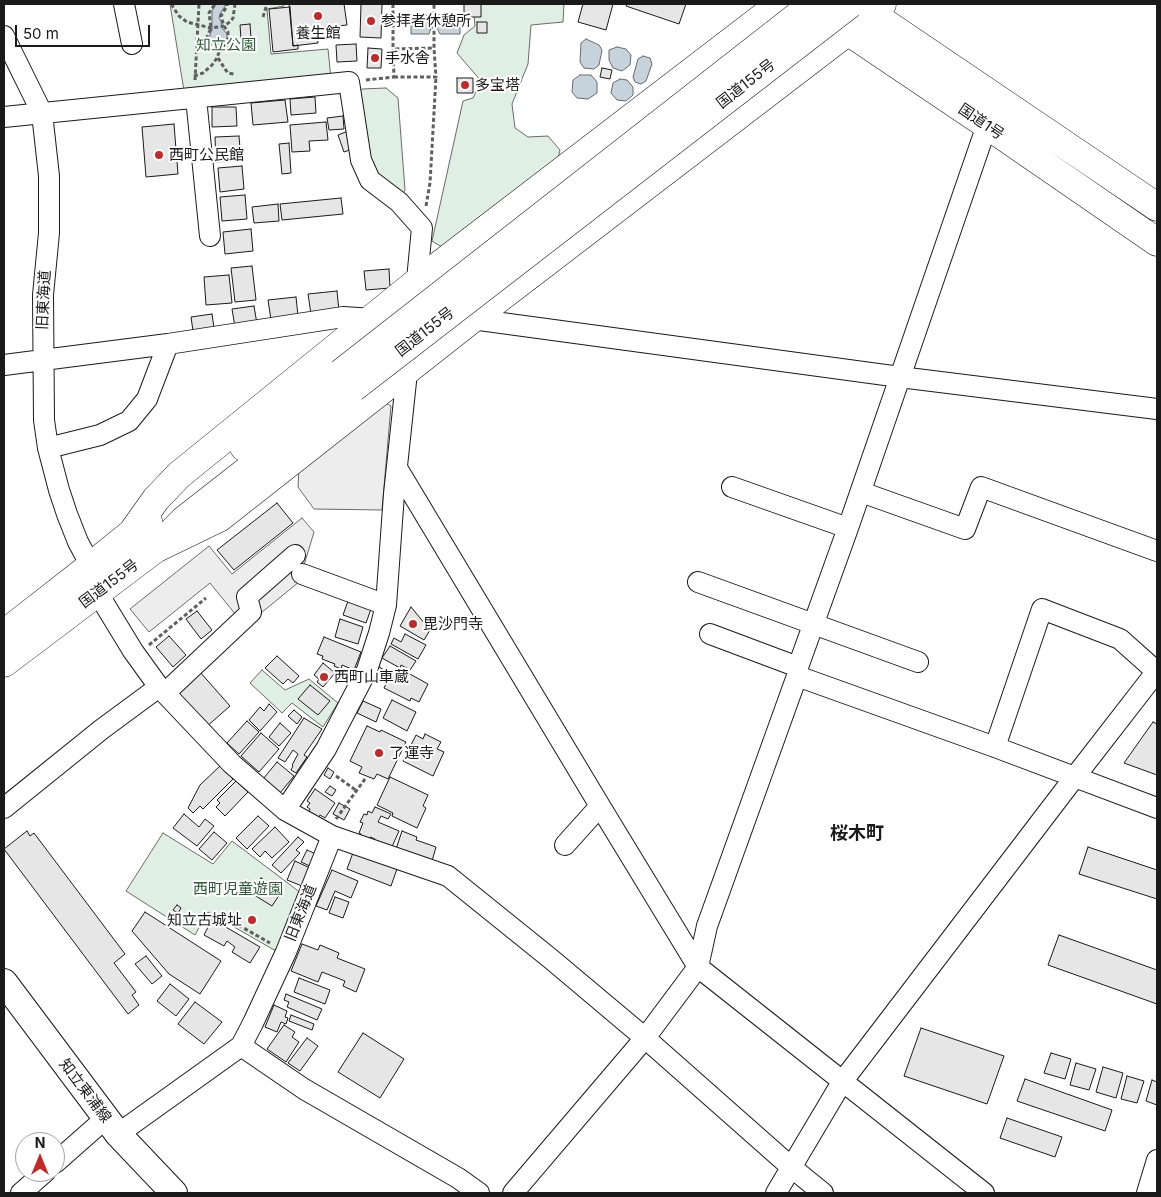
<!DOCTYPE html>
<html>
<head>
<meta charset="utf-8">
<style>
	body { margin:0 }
	#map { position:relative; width:1161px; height:1197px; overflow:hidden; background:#fff; font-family:Inter,sans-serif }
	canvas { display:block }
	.frame { position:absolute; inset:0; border:5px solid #1a1a1a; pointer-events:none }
	.north { position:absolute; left:15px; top:1132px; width:50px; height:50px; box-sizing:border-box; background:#fff; border:1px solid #a3a3a3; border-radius:50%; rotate:0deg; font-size:14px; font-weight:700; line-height:20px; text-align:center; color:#1a1a1a }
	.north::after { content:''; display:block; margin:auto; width:18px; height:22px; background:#c62828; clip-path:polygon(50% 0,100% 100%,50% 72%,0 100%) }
	.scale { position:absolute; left:15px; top:25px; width:135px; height:22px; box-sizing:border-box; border:2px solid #1a1a1a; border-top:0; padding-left:6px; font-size:15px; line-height:18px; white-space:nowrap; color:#1a1a1a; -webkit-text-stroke:4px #fff; paint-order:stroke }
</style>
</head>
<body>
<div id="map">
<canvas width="1161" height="1197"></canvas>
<div class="frame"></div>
<div class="north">N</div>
<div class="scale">50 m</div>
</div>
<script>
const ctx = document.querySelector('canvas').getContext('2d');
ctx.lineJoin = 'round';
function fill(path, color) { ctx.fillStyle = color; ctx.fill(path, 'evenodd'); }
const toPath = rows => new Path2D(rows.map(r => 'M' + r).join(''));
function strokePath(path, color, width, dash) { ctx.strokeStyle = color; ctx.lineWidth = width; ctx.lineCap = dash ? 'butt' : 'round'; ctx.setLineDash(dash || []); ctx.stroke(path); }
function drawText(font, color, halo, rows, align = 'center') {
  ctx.font = font + ' Inter,"Noto Sans JP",sans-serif'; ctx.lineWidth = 4; ctx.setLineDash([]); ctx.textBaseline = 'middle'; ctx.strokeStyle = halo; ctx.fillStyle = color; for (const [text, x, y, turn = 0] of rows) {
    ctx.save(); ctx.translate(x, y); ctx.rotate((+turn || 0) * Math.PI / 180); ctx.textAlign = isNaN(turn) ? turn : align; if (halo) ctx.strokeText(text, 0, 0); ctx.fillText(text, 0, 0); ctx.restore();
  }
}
const green = toPath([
	[170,4,284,4,284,6,267,9,271,54,328,49,331,79,184,91,170,4],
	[473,4,564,4,563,22,531,25,528,64,512,104,515,128,528,137,548,136,560,150,557,162,445,249,432,241,463,101,473,98,481,81,457,53,464,35,475,26,473,4],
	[386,88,398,98,405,190,401,197,375,176,356,96,362,89,386,88],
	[262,670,285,690,309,679,338,703,323,727,292,703,282,713,250,683,262,670],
	[163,833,213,864,232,841,301,893,276,951,208,912,195,935,126,891,163,833]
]);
fill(green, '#e0efe3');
strokePath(green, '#6a6a6a', 1);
const parking = toPath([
	[386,403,391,406,382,510,314,509,298,487,299,469,386,403],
	[302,518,314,532,299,582,245,626,210,583,149,632,130,609,209,546,232,574,302,518]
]);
fill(parking, '#ededed');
strokePath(parking, '#6a6a6a', 1);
const water = toPath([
	[216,4,225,4,225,6,220,14,219,18,221,21,222,28,227,34,227,38,222,43,217,44,212,42,210,38,210,34,212,30,212,11,216,4],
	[411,15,460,15,460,34,440,34,437,28,431,28,429,34,411,34,411,15],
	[586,39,599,45,602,50,599,65,594,69,584,68,580,62,581,43,586,39],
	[617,47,626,49,631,55,630,65,622,71,613,68,609,60,609,50,617,47],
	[643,56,650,58,652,64,646,81,641,84,635,82,633,77,638,59,643,56],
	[580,75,591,75,597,82,597,93,588,99,577,98,572,92,573,80,580,75],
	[620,79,627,80,633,87,633,95,626,101,617,100,611,93,613,83,620,79]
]);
fill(water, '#c6d2dc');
strokePath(water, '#6a6a6a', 1);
const building = toPath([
	[289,4,344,4,347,25,316,28,318,43,293,46,289,4],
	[361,4,382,4,381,38,360,37,361,4],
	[464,4,481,4,481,17,464,17,464,4],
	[583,4,613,4,606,30,578,22,583,4],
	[627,4,686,4,679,24,626,6,627,4],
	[290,7,293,46,298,45,298,49,273,52,269,9,290,7],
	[477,22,487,22,487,33,477,33,477,22],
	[250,24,251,38,241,39,240,25,250,24],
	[356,44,357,61,337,62,336,45,356,44],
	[368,48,382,49,381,68,367,68,368,48],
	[602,68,612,70,610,79,600,77,602,68],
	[457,78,473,78,473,93,457,93,457,78],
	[315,97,316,113,291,115,290,99,315,97],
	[285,100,288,122,253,125,251,103,285,100],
	[212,107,236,107,237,126,212,127,212,107],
	[343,116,344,129,329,130,327,118,343,116],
	[326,122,328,140,309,141,310,151,292,152,290,125,326,122],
	[174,124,178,174,146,177,142,127,174,124],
	[348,131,355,148,344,152,338,135,348,131],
	[239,136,241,160,216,162,215,137,239,136],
	[289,143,291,173,282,174,279,144,289,143],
	[242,166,244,189,220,192,218,168,242,166],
	[245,195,247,219,222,221,220,197,245,195],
	[341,198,343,214,282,220,280,204,341,198],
	[278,204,279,221,254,223,252,207,278,204],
	[251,229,253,251,225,254,223,232,251,229],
	[252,266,256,300,235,302,231,268,252,266],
	[389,269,390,288,366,290,364,271,389,269],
	[229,275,232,303,206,305,204,277,229,275],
	[337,291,339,311,311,314,308,294,337,291],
	[296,297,298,316,271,320,268,300,296,297],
	[254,306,257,324,235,327,232,309,254,306],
	[212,314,214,328,193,331,191,317,212,314],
	[277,503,293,523,234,570,217,550,277,503],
	[348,601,371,609,366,623,343,615,348,601],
	[411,607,430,630,424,640,400,626,411,607],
	[197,611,212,630,201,639,186,619,197,611],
	[340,619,363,627,358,644,335,637,340,619],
	[405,634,426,645,418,659,391,644,394,638,401,642,405,634],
	[169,636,186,655,173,667,156,647,169,636],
	[324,637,361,652,354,670,342,665,341,669,334,666,335,664,322,659,323,656,317,654,324,637],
	[390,646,416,661,410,670,401,665,400,668,382,658,390,646],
	[277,656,299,676,293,683,288,679,283,684,265,668,277,656],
	[323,663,335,673,323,687,317,682,319,679,314,675,323,663],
	[379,667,388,672,383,680,374,676,379,667],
	[200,672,230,706,205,728,175,694,200,672],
	[392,672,405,678,408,673,428,684,419,702,411,698,410,701,384,688,392,672],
	[310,685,330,701,318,715,298,699,310,685],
	[392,700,416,712,407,731,383,718,392,700],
	[363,701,381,709,376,722,357,713,363,701],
	[269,704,277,712,260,731,249,720,260,707,264,711,269,704],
	[294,710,302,717,297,724,288,716,294,710],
	[304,718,322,729,304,755,307,757,296,773,291,770,293,766,292,765,298,754,293,750,285,762,278,758,304,718],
	[247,721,259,732,239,754,227,743,247,721],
	[1153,722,1157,724,1157,775,1124,763,1153,722],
	[280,723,291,733,279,746,269,737,280,723],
	[367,726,380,732,381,730,406,742,388,779,377,774,374,779,359,773,362,767,350,761,367,726],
	[261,733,279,749,259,772,241,756,261,733],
	[425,734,441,742,437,749,444,752,433,776,403,761,416,735,423,739,425,734],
	[277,762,294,776,280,793,263,779,277,762],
	[220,766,233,779,203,809,200,806,193,813,188,808,200,785,220,766],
	[328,768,334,772,330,779,324,775,328,768],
	[390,777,428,795,423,806,426,808,417,828,392,816,393,813,377,805,390,777],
	[236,781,248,792,225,816,216,807,220,803,217,800,236,781],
	[330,786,336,790,332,796,325,792,330,786],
	[315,789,335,803,325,818,320,815,318,818,309,811,310,809,307,807,310,803,307,801,315,789],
	[339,803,350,809,344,820,333,814,339,803],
	[375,807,391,814,388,819,381,816,378,822,399,831,391,849,374,841,375,839,370,837,369,840,360,836,361,834,359,833,363,823,360,822,364,814,367,815,368,811,372,813,375,807],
	[184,814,199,827,205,819,214,826,197,846,173,828,184,814],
	[258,816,269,826,247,849,236,838,258,816],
	[275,827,289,842,272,858,265,851,260,857,252,849,275,827],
	[27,831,30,836,34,833,125,954,114,963,136,992,132,995,139,1005,128,1014,4,849,27,831],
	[402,831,417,837,416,840,436,847,432,861,396,849,402,831],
	[214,832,227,843,212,860,199,849,214,832],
	[298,837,304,842,296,850,300,853,281,873,272,865,298,837],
	[1088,847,1157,870,1157,899,1079,874,1088,847],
	[307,850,316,854,310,866,301,862,307,850],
	[354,850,398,866,391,886,347,869,354,850],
	[295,861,310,868,302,886,287,880,295,861],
	[332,870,358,881,351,898,335,891,327,910,316,906,332,870],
	[261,878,282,891,272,906,251,893,261,878],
	[335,897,349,902,343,918,329,913,335,897],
	[177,905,181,908,178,913,173,910,177,905],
	[145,912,221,961,200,994,169,974,132,931,145,912],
	[212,919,260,947,250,963,232,952,235,947,227,941,224,946,204,935,212,919],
	[1059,935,1157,970,1157,1004,1048,965,1059,935],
	[302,944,318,950,320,945,339,953,337,958,365,969,356,992,343,986,345,981,322,972,318,982,291,971,302,944],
	[146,956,162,976,152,984,135,964,146,956],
	[299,978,330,990,325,1004,294,992,299,978],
	[170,984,189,999,176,1016,157,1001,170,984],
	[286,994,322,1009,317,1020,287,1007,289,1002,284,1000,286,994],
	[195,1002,222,1022,204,1044,178,1024,195,1002],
	[274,1005,287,1011,285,1017,288,1018,286,1024,281,1022,277,1032,265,1027,274,1005],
	[291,1015,314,1024,312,1030,289,1021,291,1015],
	[284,1025,295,1032,292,1037,299,1042,286,1062,267,1049,284,1025],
	[921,1028,1004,1056,987,1104,904,1076,921,1028],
	[363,1033,404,1059,380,1098,338,1072,363,1033],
	[307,1038,318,1046,300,1071,288,1063,307,1038],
	[1051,1053,1071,1059,1065,1079,1044,1073,1051,1053],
	[1076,1063,1096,1069,1089,1090,1070,1085,1076,1063],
	[1103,1067,1123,1073,1116,1098,1096,1092,1103,1067],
	[1127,1076,1144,1081,1137,1103,1121,1099,1127,1076],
	[1025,1079,1112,1110,1105,1131,1017,1101,1025,1079],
	[1152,1080,1157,1082,1157,1105,1146,1101,1152,1080],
	[1007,1118,1062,1137,1055,1157,1000,1138,1007,1118]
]);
fill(building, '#e6e6e6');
strokePath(building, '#1a1a1a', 1);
const minor = toPath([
	[124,4,132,44],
	[4,36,42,113,49,176,49,233,43,295,44,420,48,448,59,490,67,514,78,542,91,566],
	[196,98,210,236],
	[4,117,349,82,361,160,370,180,399,202,422,228,416,290],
	[472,319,900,377,1157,409],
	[4,365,168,344,343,317,374,319],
	[48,448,100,435,129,421,147,399,168,344],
	[397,468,600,806,698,967,984,1193],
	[732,487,848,528],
	[861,492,965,529,981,487,1157,551],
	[302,574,386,605],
	[698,582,918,662],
	[97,592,133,651,159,687,232,764,285,810,332,836,448,876,551,959,645,1038,791,1167,823,1193],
	[710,634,798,667],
	[797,676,995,747,1157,808],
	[165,693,251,612,247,597,295,555],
	[995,747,1042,609,1120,639,1157,672],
	[4,808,102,729,159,687],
	[285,810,326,749,367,670,379,633,386,605,394,494,408,363],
	[565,845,600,806],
	[241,1046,304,1089,458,1178,479,1193],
	[118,1134,241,1046,253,1023,286,952,332,836],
	[55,1163,106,1118],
	[21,1193,45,1172],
	[513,1193,645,1038,698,967,707,926,797,676,798,667,848,528,987,125],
	[776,1193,842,1082,1074,778,1157,671],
	[1147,1193,1157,1160]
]);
const major = toPath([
	[4,982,118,1134,174,1193]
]);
const highway = toPath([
	[857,4,1157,207],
	[834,22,987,125,1157,242],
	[244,447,341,373],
	[134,530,156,499,179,475,416,283,780,4],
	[155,549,219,518,472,319,872,13,882,4],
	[4,634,91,566,148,520],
	[4,663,155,549,184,520,353,388]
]);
strokePath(minor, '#1a1a1a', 22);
strokePath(major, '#1a1a1a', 28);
strokePath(highway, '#1a1a1a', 29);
strokePath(toPath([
	[172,4,173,7,179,16,187,22,211,28,224,26,231,21,233,18,235,4],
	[393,4,393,49],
	[263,17,267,4],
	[211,44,208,41,207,37,211,28,209,13,215,4],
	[223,46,228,41,228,32,224,26,221,16,227,6,227,4],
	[196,49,208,44,221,46,229,45,237,38],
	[218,58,225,69,228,73,234,74],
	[194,76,203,73,212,65,217,58,221,46],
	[394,77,436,77,434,48],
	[195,80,199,4],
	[366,80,394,77,393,49,434,48,434,4],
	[426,206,430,183,436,77],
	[149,645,206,598],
	[336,776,357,791],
	[336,819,365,779],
	[233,922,270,943]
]), '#5f5f5f', 3, [4, 2.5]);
strokePath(minor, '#fff', 20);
strokePath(major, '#fff', 26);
strokePath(highway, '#fff', 28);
const highwayBridge = toPath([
	[341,373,813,4],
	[353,388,850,4]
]);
strokePath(highwayBridge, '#1a1a1a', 29, []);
strokePath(highwayBridge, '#fff', 28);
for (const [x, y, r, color] of [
	[318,16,5,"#c62828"],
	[371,21,5,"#c62828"],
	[375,58,5,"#c62828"],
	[465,85,5,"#c62828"],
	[159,155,5,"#c62828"],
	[413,624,5,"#c62828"],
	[324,677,5,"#c62828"],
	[379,753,5,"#c62828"],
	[252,920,5,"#c62828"]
]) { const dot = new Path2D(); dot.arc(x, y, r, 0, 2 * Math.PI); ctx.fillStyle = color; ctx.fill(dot); strokePath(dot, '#fff', 2); }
drawText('15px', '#1a1a1a', '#fff', [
	["参拝者休憩所",381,21],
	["養生館",318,33,"center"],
	["手水舎",385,58],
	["多宝塔",475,85],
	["西町公民館",169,155],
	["毘沙門寺",423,624],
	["西町山車蔵",334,677],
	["了運寺",389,753],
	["知立古城址",242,920,"right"]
], 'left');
drawText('15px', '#2b5a34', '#fff', [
	["知立公園",226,45],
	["西町児童遊園",238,889]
]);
drawText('15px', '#1a1a1a', '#fff', [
	["国道155号",746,84,-38],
	["国道1号",981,122,34],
	["旧東海道",44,300,-87],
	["国道155号",425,332,-38],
	["国道155号",109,584,-37],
	["旧東海道",301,913,-68],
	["知立東浦線",85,1091,53]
]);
drawText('bold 18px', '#1a1a1a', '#fff', [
	["桜木町",857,834]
]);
</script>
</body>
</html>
